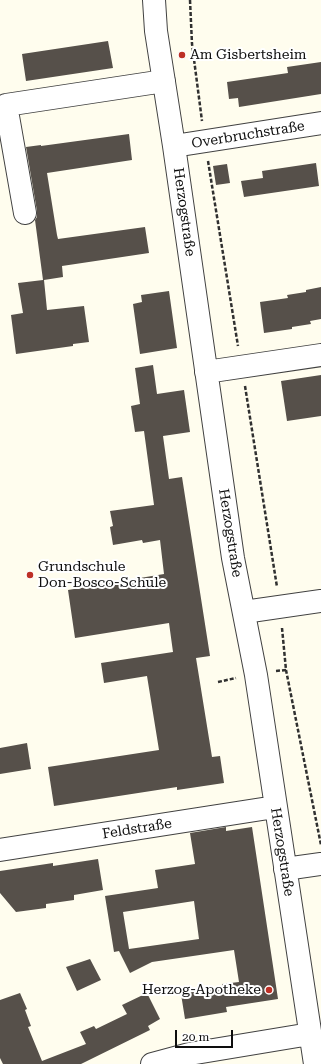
<!DOCTYPE html>
<html>
<head>
<meta charset="utf-8">
<style>
	body { margin:0 }
	#map { position:relative; width:321px; height:1064px; overflow:hidden; background:#fffdee; font-family:"Roboto Serif",serif }
	canvas { display:block }
	.scale { position:absolute; left:175px; top:1030px; width:58px; height:18px; box-sizing:border-box; border:2px solid #0e0e0e; border-top:0; padding-left:5px; font-size:12px; line-height:14px; white-space:nowrap; color:#0e0e0e; -webkit-text-stroke:3px #fff; paint-order:stroke }
</style>
</head>
<body>
<div id="map">
<canvas width="321" height="1064"></canvas>
<div class="scale">20 m</div>
</div>
<script>
const ctx = document.querySelector('canvas').getContext('2d');
ctx.lineJoin = 'round';
function fill(path, color) { ctx.fillStyle = color; ctx.fill(path, 'evenodd'); }
const toPath = rows => new Path2D(rows.map(r => 'M' + r).join(''));
function strokePath(path, color, width, dash) { ctx.strokeStyle = color; ctx.lineWidth = width; ctx.lineCap = dash ? 'butt' : 'round'; ctx.setLineDash(dash || []); ctx.stroke(path); }
function drawText(font, color, halo, rows, align = 'center') {
  ctx.font = font + ' "Roboto Serif",serif'; ctx.lineWidth = 4; ctx.setLineDash([]); ctx.textBaseline = 'middle'; ctx.strokeStyle = halo; ctx.fillStyle = color; for (const [text, x, y, turn = 0] of rows) {
    ctx.save(); ctx.translate(x, y); ctx.rotate((+turn || 0) * Math.PI / 180); ctx.textAlign = isNaN(turn) ? turn : align; if (halo) ctx.strokeText(text, 0, 0); ctx.fillText(text, 0, 0); ctx.restore();
  }
}
fill(toPath([
	[108,41,113,68,26,81,22,54],
	[321,62,321,94,239,107,238,98,229,99,227,82,288,73,287,67],
	[129,134,132,160,47,173,57,235,58,239,145,227,149,253,62,266,63,277,44,280,47,310,84,306,89,342,73,344,73,346,16,354,11,315,23,313,18,283,43,280,35,220,37,217,37,211,26,147,41,145,41,146],
	[316,163,319,186,244,197,241,181,263,178,262,171],
	[227,164,230,183,216,185,213,166],
	[321,287,321,319,310,321,311,324,292,327,292,329,264,333,260,302,288,298,287,295,306,292,306,290],
	[169,291,177,348,140,354,133,304,142,302,141,295],
	[153,365,157,394,184,390,190,432,163,436,169,479,182,477,210,656,196,658,212,757,220,756,224,783,177,790,177,787,54,806,48,767,159,750,147,676,104,683,101,663,173,652,169,623,75,638,68,590,164,574,160,540,143,543,142,540,113,545,110,527,113,526,110,511,154,505,144,431,135,432,131,406,140,404,135,368],
	[321,375,321,416,287,421,281,381],
	[27,743,31,769,0,774,0,748],
	[226,827,226,831,252,827,278,999,226,1007,227,1012,185,1019,181,994,223,987,222,984,239,982,234,950,152,962,130,973,119,951,114,952,105,896,158,888,155,870,195,864,190,833],
	[194,901,199,939,129,949,123,912],
	[98,859,103,890,74,895,74,900,46,904,46,908,16,912,0,893,0,871,53,863,53,866],
	[90,959,101,980,77,991,66,967],
	[20,993,27,1009,25,1010,31,1026,28,1027,42,1061,86,1044,80,1032,94,1026,96,1029,127,1014,122,1005,147,993,160,1019,148,1026,150,1030,81,1064,3,1064,0,1058,0,1000]
]), '#56504a');
const minor = toPath([
	[154,0,156,31,174,146,233,558,256,675,315,1064],
	[174,146,321,123],
	[25,213,6,105,164,81],
	[206,372,321,355],
	[244,612,321,601],
	[0,850,275,807],
	[285,869,321,864],
	[152,1064,189,1054,310,1034]
]);
strokePath(minor, '#414141', 24);
strokePath(toPath([
	[190,0,192,44,202,121],
	[208,161,238,346],
	[245,386,277,587],
	[282,628,286,670,321,845],
	[276,671,286,670],
	[218,682,236,678]
]), '#303030', 2.5, [4, 2]);
strokePath(minor, '#fff', 22);
for (const [x, y, r, color] of [
	[182,55,4,"#bd3026"],
	[30,575,4,"#bd3026"],
	[269,990,4,"#bd3026"]
]) { const dot = new Path2D(); dot.arc(x, y, r, 0, 2 * Math.PI); ctx.fillStyle = color; ctx.fill(dot); strokePath(dot, '#fff', 1.5); }
drawText('14px', '#0e0e0e', '#fff', [
	["Am Gisbertsheim",190,55],
	["Grundschule",38,567],
	["Don-Bosco-Schule",38,583],
	["Herzog-Apotheke",261,990,"right"]
], 'left');
drawText('14px', '#0e0e0e', '#fff', [
	["Overbruchstraße",248,135,-9],
	["Herzogstraße",184,212,82],
	["Herzogstraße",230,533,81],
	["Feldstraße",137,829,-9],
	["Herzogstraße",282,852,81]
]);
</script>
</body>
</html>
